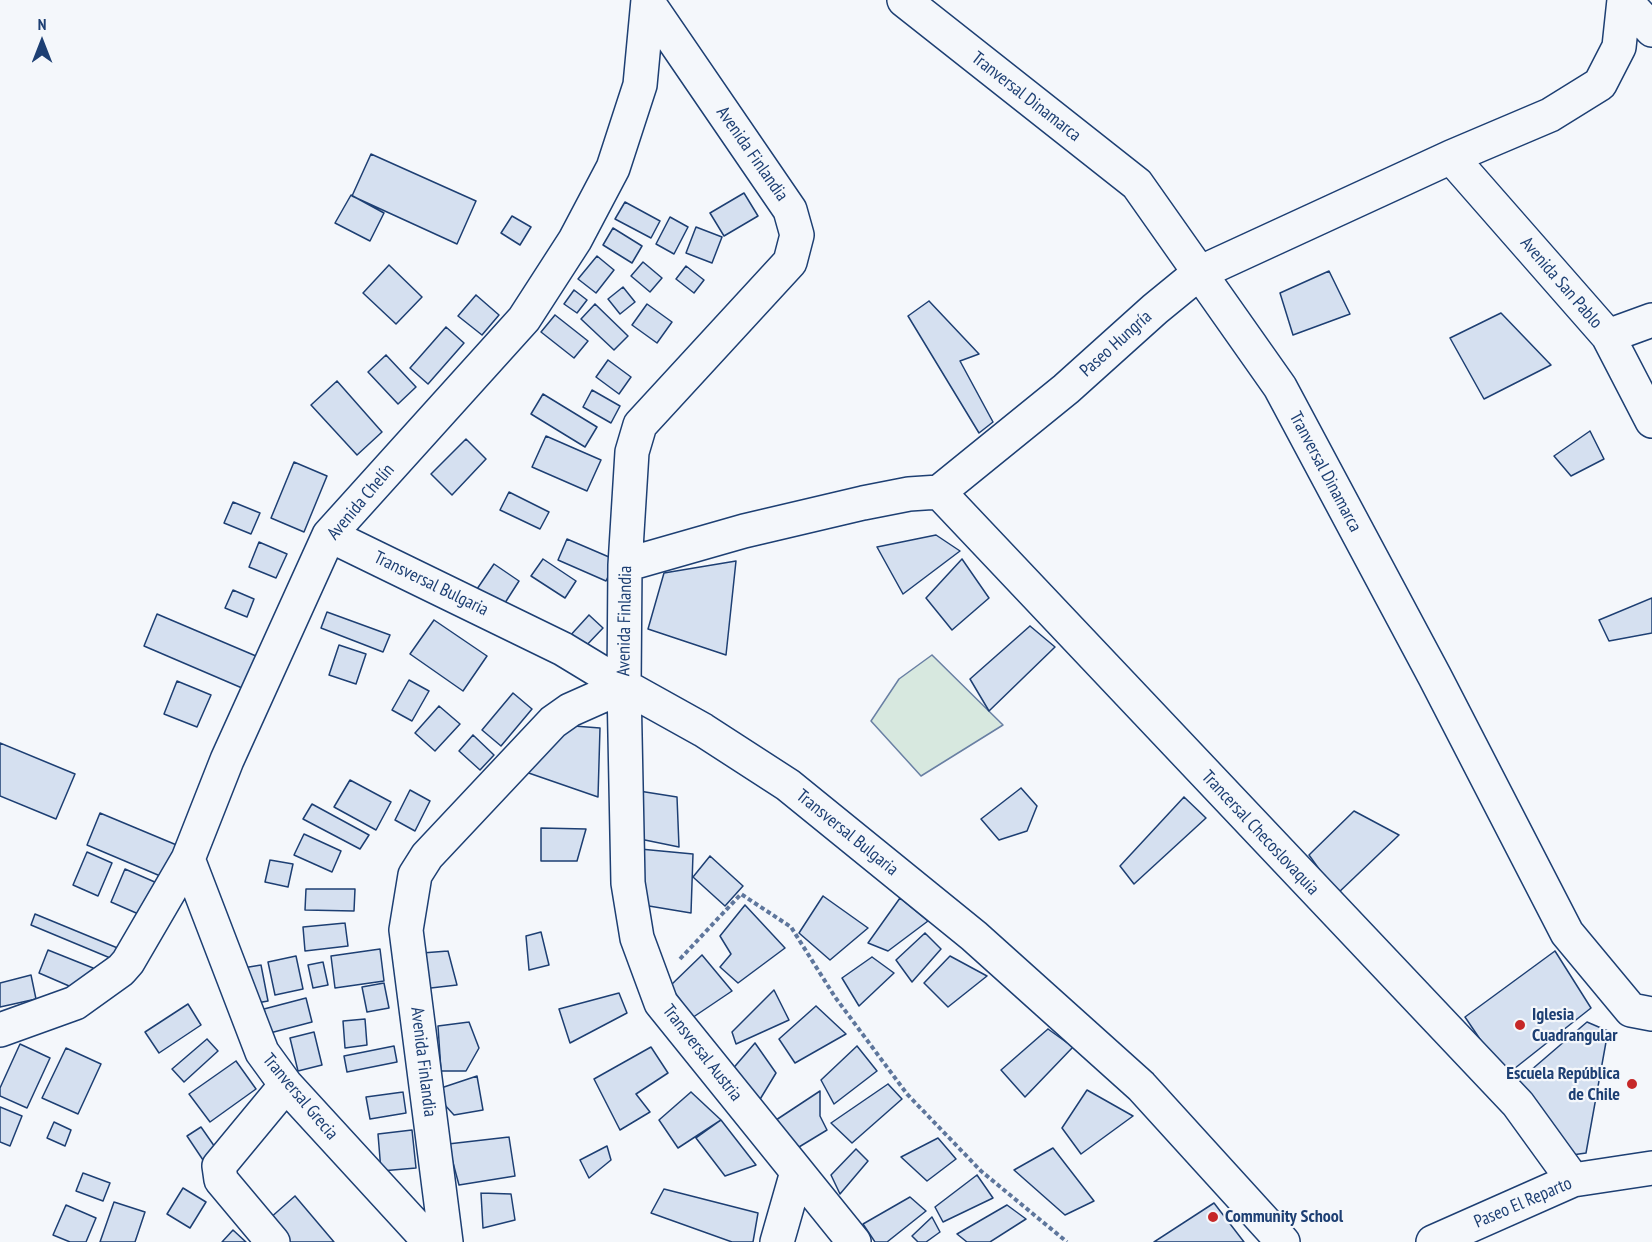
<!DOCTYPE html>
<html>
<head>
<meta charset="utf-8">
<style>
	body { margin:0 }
	#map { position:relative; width:1652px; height:1242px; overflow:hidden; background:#f4f7fb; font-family:"PT Sans Narrow",sans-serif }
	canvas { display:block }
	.north { position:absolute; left:12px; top:12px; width:60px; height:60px; -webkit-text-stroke:4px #f4f7fb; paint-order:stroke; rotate:0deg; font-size:16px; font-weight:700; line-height:24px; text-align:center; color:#1d3f73 }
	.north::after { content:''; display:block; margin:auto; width:21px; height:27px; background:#1d3f73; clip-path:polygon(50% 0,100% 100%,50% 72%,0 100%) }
</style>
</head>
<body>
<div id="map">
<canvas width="1652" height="1242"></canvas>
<div class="north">N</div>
</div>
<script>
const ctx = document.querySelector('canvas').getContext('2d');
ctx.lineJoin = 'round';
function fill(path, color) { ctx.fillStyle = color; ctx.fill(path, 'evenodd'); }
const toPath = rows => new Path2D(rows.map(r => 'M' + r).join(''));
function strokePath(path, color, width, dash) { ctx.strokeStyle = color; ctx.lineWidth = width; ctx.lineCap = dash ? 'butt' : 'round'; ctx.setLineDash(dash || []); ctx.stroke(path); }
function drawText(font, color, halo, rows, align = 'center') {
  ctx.font = font + ' "PT Sans Narrow",sans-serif'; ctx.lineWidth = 4.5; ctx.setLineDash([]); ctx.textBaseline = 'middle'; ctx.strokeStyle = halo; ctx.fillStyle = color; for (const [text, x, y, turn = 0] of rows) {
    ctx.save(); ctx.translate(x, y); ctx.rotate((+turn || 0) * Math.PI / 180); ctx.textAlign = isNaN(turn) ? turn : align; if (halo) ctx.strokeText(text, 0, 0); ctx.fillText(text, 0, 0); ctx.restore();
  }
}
const green = toPath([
	[932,655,1003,725,921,776,871,721,899,679,932,655]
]);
fill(green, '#d7e8df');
strokePath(green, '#687fa3', 1.5);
const building = toPath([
	[371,154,476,201,457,244,352,196,371,154],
	[744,193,758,216,724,236,710,213,744,193],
	[351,195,384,213,370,241,335,223,351,195],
	[625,202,660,221,651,238,615,219,625,202],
	[512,216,531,227,520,245,501,233,512,216],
	[670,217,688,227,674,254,656,244,670,217],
	[696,227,722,237,712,263,686,253,696,227],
	[613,228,642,246,632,263,603,245,613,228],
	[597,256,614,270,596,293,578,279,597,256],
	[643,262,662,278,650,292,631,276,643,262],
	[389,265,422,297,396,324,363,293,389,265],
	[686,266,704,280,694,293,676,279,686,266],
	[1329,271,1350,314,1293,335,1280,293,1329,271],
	[623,287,635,302,620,314,608,299,623,287],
	[574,290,587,300,577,313,564,304,574,290],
	[476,295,499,315,482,335,458,316,476,295],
	[929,301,979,354,960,361,993,422,979,433,908,316,929,301],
	[595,304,628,336,614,350,581,319,595,304],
	[647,304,672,322,657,343,632,325,647,304],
	[1501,313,1551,365,1484,399,1450,338,1501,313],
	[555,315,588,341,574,358,541,332,555,315],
	[446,327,464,343,428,384,410,368,446,327],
	[386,355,416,387,398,404,368,372,386,355],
	[608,360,631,377,619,394,596,377,608,360],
	[337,381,382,432,357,455,311,405,337,381],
	[592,390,620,406,611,423,583,407,592,390],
	[543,394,597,427,585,447,531,414,543,394],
	[1590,431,1604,459,1571,476,1554,456,1590,431],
	[546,436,601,460,587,491,532,467,546,436],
	[466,439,486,459,452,495,431,474,466,439],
	[294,462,327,476,304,532,271,518,294,462],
	[509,492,549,512,540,529,500,510,509,492],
	[233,502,260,513,251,534,224,523,233,502],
	[936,535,960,551,903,594,877,547,936,535],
	[567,539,616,560,606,581,558,560,567,539],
	[259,542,287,554,276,578,249,567,259,542],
	[543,559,576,581,565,598,531,576,543,559],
	[962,559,989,598,952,630,926,598,962,559],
	[736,561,726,655,648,629,664,573,736,561],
	[494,564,519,581,503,606,477,589,494,564],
	[233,590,254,599,247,617,225,608,233,590],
	[1652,598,1652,633,1609,641,1599,620,1652,598],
	[327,612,390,635,383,652,321,628,327,612],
	[157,614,263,659,249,691,144,646,157,614],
	[589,615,603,628,582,650,568,638,589,615],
	[434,620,487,656,463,691,410,654,434,620],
	[1030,626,1055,647,989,711,970,679,1030,626],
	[339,645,366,654,356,684,329,675,339,645],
	[409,680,429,691,412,721,392,710,409,680],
	[177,681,211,695,197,727,164,714,177,681],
	[513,693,532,709,501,746,482,730,513,693],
	[439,706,460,724,435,751,415,733,439,706],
	[574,726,600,728,598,797,520,770,574,726],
	[473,735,494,755,480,770,459,751,473,735],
	[0,743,75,774,56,819,0,796,0,743],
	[350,780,391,802,376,830,334,807,350,780],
	[1021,788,1037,806,1027,831,999,840,981,819,1021,788],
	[410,790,430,801,415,831,395,820,410,790],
	[639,791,677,797,679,847,640,839,639,791],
	[1184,797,1206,818,1134,884,1120,866,1184,797],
	[312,804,369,835,360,849,303,819,312,804],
	[1354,811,1399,835,1337,894,1309,855,1354,811],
	[100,813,179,846,165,878,87,845,100,813],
	[541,828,586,829,577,861,541,861,541,828],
	[304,834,341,851,332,872,294,855,304,834],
	[640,849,693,854,691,913,643,905,640,849],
	[87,852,112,863,98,896,73,885,87,852],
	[710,856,743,886,725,906,693,877,710,856],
	[270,860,293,864,288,887,265,882,270,860],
	[125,869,157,883,143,916,111,902,125,869],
	[306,889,355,889,354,911,305,910,306,889],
	[823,896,868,928,830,960,799,933,823,896],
	[900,898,928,921,888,951,868,943,900,898],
	[745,905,785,948,738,983,720,967,731,954,720,936,745,905],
	[35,914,120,949,115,960,31,925,35,914],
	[345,923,348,946,305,951,303,927,345,923],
	[541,932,549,965,529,970,526,936,541,932],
	[925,933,941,949,912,982,896,960,925,933],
	[380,949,384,981,335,988,331,956,380,949],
	[48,950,93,968,83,992,39,973,48,950],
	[448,951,457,985,422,989,422,953,448,951],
	[1555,951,1591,1008,1505,1076,1465,1017,1555,951],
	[702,955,732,991,683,1024,673,1015,681,1001,670,986,702,955],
	[296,956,303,989,275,995,268,962,296,956],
	[950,956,987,976,948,1007,924,983,950,956],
	[872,957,894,973,859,1006,842,978,872,957],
	[323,962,328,985,313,988,308,965,323,962],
	[261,965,268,1001,251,1004,243,968,261,965],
	[31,975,36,999,0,1007,0,983,31,975],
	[384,983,389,1008,367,1012,362,987,384,983],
	[774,990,789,1020,736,1044,732,1032,774,990],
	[619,993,627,1013,570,1043,559,1009,619,993],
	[306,998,312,1022,270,1033,264,1009,306,998],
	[188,1004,201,1025,159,1053,145,1032,188,1004],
	[816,1006,846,1034,795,1063,779,1039,816,1006],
	[365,1019,367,1045,345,1048,343,1021,365,1019],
	[469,1022,479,1048,466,1071,441,1071,438,1026,469,1022],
	[1587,1022,1608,1031,1586,1153,1565,1156,1516,1083,1587,1022],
	[1048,1029,1073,1047,1025,1097,1001,1070,1048,1029],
	[314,1032,322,1065,298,1071,290,1038,314,1032],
	[207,1039,218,1051,184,1082,172,1069,207,1039],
	[755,1043,776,1073,759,1101,730,1072,755,1043],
	[20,1044,50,1058,27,1108,0,1096,0,1088,20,1044],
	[394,1046,397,1062,347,1072,344,1056,394,1046],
	[857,1046,877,1071,834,1104,821,1080,857,1046],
	[651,1047,668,1073,636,1094,650,1112,620,1130,594,1079,651,1047],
	[66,1048,101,1064,78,1114,42,1098,66,1048],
	[236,1061,256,1089,210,1122,189,1094,236,1061],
	[477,1076,483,1110,454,1115,432,1091,477,1076],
	[888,1084,902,1099,852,1143,831,1123,888,1084],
	[1087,1090,1133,1116,1081,1154,1062,1128,1087,1090],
	[820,1091,820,1116,827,1130,799,1147,773,1122,820,1091],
	[403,1092,406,1113,370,1119,366,1097,403,1092],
	[691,1092,721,1120,678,1148,659,1120,691,1092],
	[0,1107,22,1116,10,1146,0,1142,0,1107],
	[721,1120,756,1165,725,1176,696,1138,721,1120],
	[54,1122,71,1130,65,1146,47,1138,54,1122],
	[201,1127,217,1150,203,1160,187,1136,201,1127],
	[412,1130,416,1168,381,1171,378,1134,412,1130],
	[509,1137,515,1176,459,1185,448,1144,509,1137],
	[938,1138,956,1159,927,1181,901,1157,938,1138],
	[607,1146,611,1160,589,1178,580,1160,607,1146],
	[1053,1148,1094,1201,1065,1215,1014,1170,1053,1148],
	[856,1149,868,1161,840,1194,831,1175,856,1149],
	[83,1173,110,1183,103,1201,76,1191,83,1173],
	[977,1175,993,1198,943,1222,935,1207,977,1175],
	[183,1188,206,1202,190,1228,167,1214,183,1188],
	[664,1189,758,1213,753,1242,732,1242,651,1213,664,1189],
	[481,1193,511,1194,515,1220,483,1228,481,1193],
	[295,1196,334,1242,288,1242,269,1219,295,1196],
	[910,1197,926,1211,887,1242,875,1242,863,1224,910,1197],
	[114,1202,145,1212,135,1242,100,1242,114,1202],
	[1214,1203,1244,1242,1154,1242,1214,1203],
	[66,1205,96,1218,86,1242,70,1242,53,1235,66,1205],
	[1007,1205,1026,1219,990,1242,967,1242,957,1234,1007,1205],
	[932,1217,940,1232,926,1242,918,1242,912,1236,932,1217],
	[233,1230,246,1242,222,1242,233,1230]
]);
fill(building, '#d5e0f0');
strokePath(building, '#1d3f73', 1.5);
const minor = toPath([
	[904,0,1137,184,1280,387,1435,677,1567,933,1631,1010,1652,1014],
	[1625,0,1652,30],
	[649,4,790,210,797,235,790,262,640,425,632,452,625,565,624,686,628,883,637,938,661,1003,854,1242],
	[1451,157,1608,336,1652,421],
	[1608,336,1652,320],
	[939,492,1518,1104,1573,1180],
	[329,535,563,649,624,686,703,730,788,785,974,936,1141,1086,1283,1242],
	[625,565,744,531,863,503,909,494,939,492,1066,389,1155,309,1199,273,1451,157,1550,115,1600,84,1619,47,1624,0],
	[188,859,262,1052,286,1085,430,1242],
	[0,1030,75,1003,121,970,128,962,188,859,227,760,329,535,524,319,575,240,613,168,640,85,648,0],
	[273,1242,221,1180,219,1166,286,1085],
	[446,1242,406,930,415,875,427,856,553,722,570,710,624,686],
	[777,1242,797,1172],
	[1433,1242,1573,1180,1652,1168]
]);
strokePath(minor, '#1d3f73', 36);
strokePath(toPath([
	[680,959,741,894,791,927,835,997,907,1094,981,1171,1067,1242]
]), '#5e769c', 4, [4.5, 3]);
strokePath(minor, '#f4f7fb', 33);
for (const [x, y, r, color] of [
	[1520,1025,6,"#c62828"],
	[1632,1084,6,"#c62828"],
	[1213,1217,6,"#c62828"]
]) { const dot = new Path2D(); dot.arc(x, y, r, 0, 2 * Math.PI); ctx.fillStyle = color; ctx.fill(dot); strokePath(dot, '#f4f7fb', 2); }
drawText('18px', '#1d3f73', '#f4f7fb', [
	["Tranversal Dinamarca",1026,97,38],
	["Avenida Finlandia",752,154,55],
	["Avenida San Pablo",1561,283,49],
	["Paseo Hungría",1116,344,-42],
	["Tranversal Dinamarca",1325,472,62],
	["Avenida Chelín",361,502,-50],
	["Transversal Bulgaria",431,584,26],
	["Avenida Finlandia",625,621,-89],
	["Transversal Bulgaria",847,833,39],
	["Trancersal Checoslovaquia",1260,833,47],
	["Transversal Austria",702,1053,52],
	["Avenida Finlandia",423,1062,83],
	["Tranversal Grecia",300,1097,50],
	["Paseo El Reparto",1523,1203,-23]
]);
drawText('bold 18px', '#1d3f73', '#f4f7fb', [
	["Iglesia",1532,1015],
	["Cuadrangular",1532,1036],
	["Escuela República",1620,1074,"right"],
	["de Chile",1620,1095,"right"],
	["Community School",1225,1217]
], 'left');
</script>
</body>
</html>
